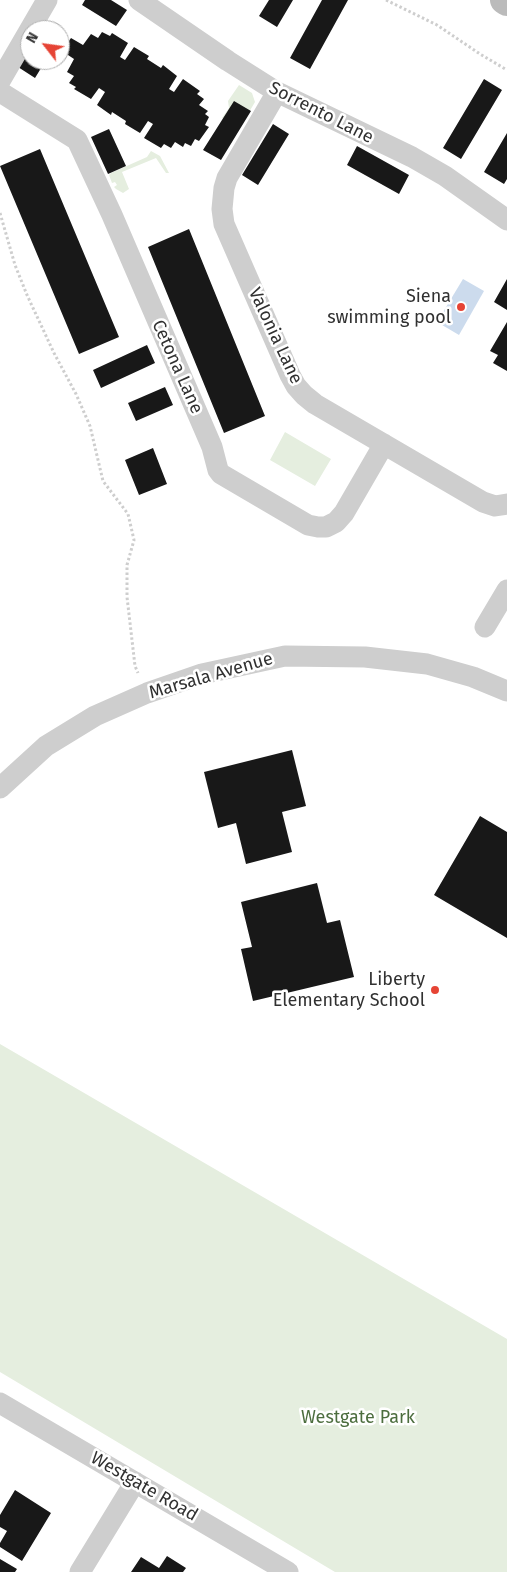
<!DOCTYPE html>
<html>
<head>
<meta charset="utf-8">
<style>
	body { margin:0 }
	#map { position:relative; width:507px; height:1572px; overflow:hidden; background:#fff; font-family:"Fira Sans",sans-serif }
	canvas { display:block }
	.north { position:absolute; left:20px; top:20px; width:50px; height:50px; box-sizing:border-box; background:#fff; border:1px solid #adadad; border-radius:50%; rotate:300deg; font-size:14px; font-weight:700; line-height:20px; text-align:center; color:#313131 }
	.north::after { content:''; display:block; margin:auto; width:18px; height:22px; background:#e64435; clip-path:polygon(50% 0,100% 100%,50% 72%,0 100%) }
</style>
</head>
<body>
<div id="map">
<canvas width="507" height="1572"></canvas>
<div class="north">N</div>
</div>
<script>
const ctx = document.querySelector('canvas').getContext('2d');
ctx.lineJoin = 'round';
function fill(path, color) { ctx.fillStyle = color; ctx.fill(path, 'evenodd'); }
const toPath = rows => new Path2D(rows.map(r => 'M' + r).join(''));
function strokePath(path, color, width, dash) { ctx.strokeStyle = color; ctx.lineWidth = width; ctx.lineCap = dash ? 'butt' : 'round'; ctx.setLineDash(dash || []); ctx.stroke(path); }
function drawText(font, color, halo, rows, align = 'center') {
  ctx.font = font + ' "Fira Sans",sans-serif'; ctx.lineWidth = 5; ctx.setLineDash([]); ctx.textBaseline = 'middle'; ctx.strokeStyle = halo; ctx.fillStyle = color; for (const [text, x, y, turn = 0] of rows) {
    ctx.save(); ctx.translate(x, y); ctx.rotate((+turn || 0) * Math.PI / 180); ctx.textAlign = isNaN(turn) ? turn : align; if (halo) ctx.strokeText(text, 0, 0); ctx.fillText(text, 0, 0); ctx.restore();
  }
}
fill(toPath([
	[239,85,252,93,255,102,239,129,222,118,229,108,228,101],
	[151,151,160,156,169,173,166,173,156,158,122,172,129,189,123,193,116,189,114,187,117,185,115,182,112,183,109,175,111,173,147,157],
	[285,432,331,459,315,486,270,460],
	[0,1044,507,1339,507,1572,335,1572,0,1372]
]), '#e5eedf');
fill(toPath([
	[463,279,484,291,459,335,437,322]
]), '#ccdbed');
fill(toPath([
	[85,0,111,0,127,10,116,26,82,5],
	[269,0,293,0,277,27,259,16],
	[322,0,348,0,310,69,290,58],
	[102,32,110,36,112,33,128,43,120,57,125,60,134,47,149,56,147,59,161,68,163,65,177,76,169,89,174,92,183,79,200,91,197,94,204,99,199,105,208,111,205,114,209,117,205,125,209,127,199,141,195,139,191,146,185,143,183,147,175,142,171,148,164,144,161,148,144,138,153,124,148,121,140,133,125,124,126,121,112,112,111,115,97,105,105,92,99,88,91,99,74,89,76,87,69,83,74,76,67,72,74,59,62,51,71,38,83,45,91,34,98,38],
	[30,48,30,60,46,60,35,78,18,67],
	[484,79,502,90,461,159,443,148],
	[234,101,251,111,221,160,203,150],
	[273,124,289,134,258,185,242,175],
	[109,129,126,166,108,174,91,137],
	[507,133,507,179,504,184,484,172],
	[357,146,409,175,399,194,347,165],
	[40,149,119,337,79,354,0,166],
	[189,229,265,416,224,433,148,247],
	[507,279,507,310,494,302],
	[507,322,507,371,493,363,498,355,490,351],
	[147,345,155,363,101,388,93,370],
	[165,387,173,405,136,421,128,403],
	[153,448,167,484,139,495,125,460],
	[292,750,306,806,282,812,292,852,246,864,236,823,218,828,204,772],
	[480,816,507,832,507,938,434,895],
	[317,883,327,923,340,920,354,977,253,1001,241,949,252,947,241,902],
	[15,1490,51,1513,22,1561,0,1547,0,1543,7,1531,0,1527,0,1515],
	[167,1556,186,1568,183,1572,131,1572,141,1557,159,1568],
	[0,1559,17,1569,15,1572,0,1572]
]), '#181818');
strokePath(toPath([
	[386,0,437,25,480,54,507,70],
	[0,213,15,265,27,295,54,353,76,394,90,426,103,481,128,514,134,540,127,565,127,597,135,666,138,673]
]), '#cecece', 3, [2.5, 2.5]);
strokePath(toPath([
	[139,0,228,61,277,92,412,157,445,176,507,220],
	[0,81,47,0],
	[0,92,77,140,112,215,212,447,218,470,221,474,308,525,318,527,326,527,336,522,344,513,384,444],
	[277,92,227,178,224,188,222,209,224,224,290,375,296,386,304,395,315,404,483,502,495,506,507,504],
	[485,627,507,590],
	[0,788,46,746,95,716,147,693,202,674,285,656,365,657,427,664,473,677,507,691],
	[0,1403,288,1572],
	[80,1572,135,1482]
]), '#cecece', 21);
strokePath(toPath([
	[504,0,507,2]
]), '#bbb', 28);
for (const [x, y, r, color] of [
	[461,307,5,"#e64435"],
	[435,990,5,"#e64435"]
]) { const dot = new Path2D(); dot.arc(x, y, r, 0, 2 * Math.PI); ctx.fillStyle = color; ctx.fill(dot); strokePath(dot, '#fff', 2); }
drawText('18px', '#313131', '#fff', [
	["Sorrento Lane",321,113,27],
	["Valonia Lane",275,336,65],
	["Cetona Lane",177,367,66],
	["Marsala Avenue",211,676,-16],
	["Westgate Road",144,1487,30]
]);
drawText('18px', '#313131', '#fff', [
	["Siena",451,297],
	["swimming pool",451,318],
	["Liberty",425,980],
	["Elementary School",425,1001]
], 'right');
drawText('18px', '#4c6d3e', '#fff', [
	["Westgate Park",358,1418]
]);
</script>
</body>
</html>
